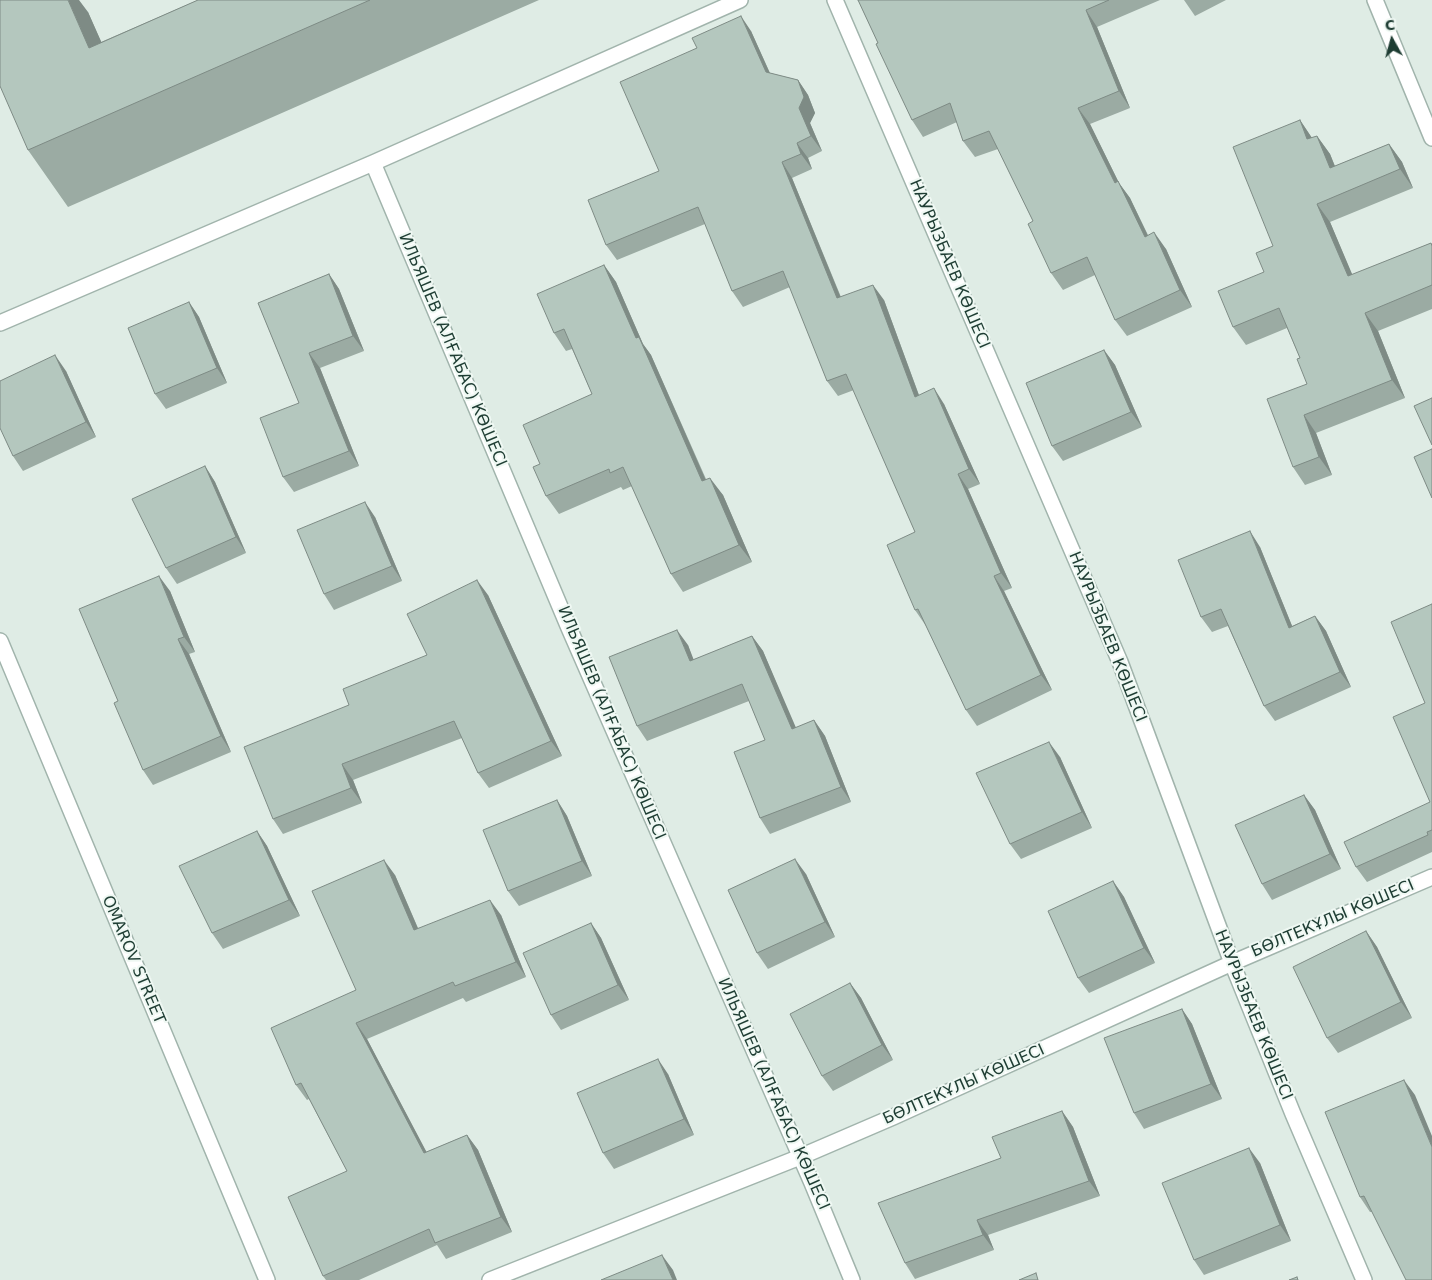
<!DOCTYPE html>
<html>
<head>
<meta charset="utf-8">
<style>
	body { margin:0 }
	#map { position:relative; width:1432px; height:1280px; overflow:hidden; background:#dfece5; font-family:"DejaVu Sans",sans-serif }
	canvas { display:block }
	.north { position:absolute; left:1367px; top:15px; width:50px; height:50px; -webkit-text-stroke:4px #eff8f3; paint-order:stroke; rotate:353deg; font-size:14px; font-weight:700; line-height:20px; text-align:center; color:#1e3d33 }
	.north::after { content:''; display:block; margin:auto; width:18px; height:22px; background:#1e3d33; clip-path:polygon(50% 0,100% 100%,50% 72%,0 100%) }
</style>
</head>
<body>
<div id="map">
<canvas width="1432" height="1280"></canvas>
<div class="north">С</div>
</div>
<script>
const ctx = document.querySelector('canvas').getContext('2d');
ctx.lineJoin = 'round';
const toPath = rows => new Path2D(rows.map(r => 'M' + r).join(''));
function strokePath(path, color, width, dash) { ctx.strokeStyle = color; ctx.lineWidth = width; ctx.lineCap = dash ? 'butt' : 'round'; ctx.setLineDash(dash || []); ctx.stroke(path); }
function fill(path, color) { ctx.fillStyle = color; ctx.fill(path, 'evenodd'); }
function drawText(font, color, halo, rows, align = 'center') {
  ctx.font = font + ' "DejaVu Sans",sans-serif'; ctx.lineWidth = 4; ctx.setLineDash([]); ctx.textBaseline = 'middle'; ctx.strokeStyle = halo; ctx.fillStyle = color; for (const [text, x, y, turn = 0] of rows) {
    ctx.save(); ctx.translate(x, y); ctx.rotate((+turn || 0) * Math.PI / 180); ctx.textAlign = isNaN(turn) ? turn : align; if (halo) ctx.strokeText(text, 0, 0); ctx.fillText(text, 0, 0); ctx.restore();
  }
}
const minor = toPath([
	[835,0,1120,662,1232,963,1293,1114,1364,1280],
	[1375,0,1432,138],
	[373,163,569,628,812,1183,852,1280],
	[0,323,373,163,740,0],
	[0,641,267,1280],
	[490,1280,800,1157,893,1117,1232,963,1432,877]
]);
strokePath(minor, '#a1b4ac', 18);
strokePath(minor, '#fff', 15);
fill(toPath([
	[198,0,539,0,68,207,28,150,88,12,101,42],
	[858,0,1160,0,1097,27,1130,108,1090,124,1119,183,1130,198,1148,235,1166,249,1192,307,1127,336,1115,320,1095,275,1063,290,1051,273,1033,221,998,149,975,157,963,141,957,122,923,137,912,120,878,43],
	[1184,0,1226,0,1195,16],
	[751,31,770,73,798,80,808,95,815,113,810,123,822,151,808,158,812,169,792,178,841,297,884,300,919,395,944,404,980,484,968,489,1012,588,1004,591,1052,690,977,726,966,710,926,626,915,610,915,532,854,390,838,396,827,381,790,287,743,307,732,291,705,224,617,260,606,245,659,171,697,48],
	[1300,120,1312,138,1317,136,1330,154,1335,166,1389,144,1402,162,1413,188,1330,222,1352,275,1431,243,1432,245,1432,309,1378,331,1405,398,1316,433,1332,475,1305,485,1293,467,1307,384,1300,358,1287,328,1246,345,1233,327,1264,272,1273,246],
	[604,265,616,282,643,344,651,355,706,479,723,495,752,562,683,592,671,574,632,486,623,490,621,487,559,514,546,496,540,464,592,394,572,349,566,351,554,333],
	[329,274,339,289,364,351,320,368,359,466,294,492,283,477,299,403,258,303],
	[189,302,199,317,227,383,166,409,155,394],
	[1104,350,1115,365,1142,427,1063,461,1052,446],
	[66,371,96,437,23,471,13,456],
	[205,466,215,482,246,553,177,584,166,568],
	[375,517,402,581,334,610,324,594],
	[1260,547,1292,626,1315,616,1326,631,1351,687,1275,721,1264,706,1228,626,1212,632,1201,617],
	[170,591,195,652,189,654,231,752,153,785,143,770,118,701],
	[488,595,562,756,489,788,478,773,462,738,353,780,362,803,283,834,273,819,349,705,427,655],
	[1432,604,1432,852,1367,882,1356,867,1430,802,1425,703],
	[752,636,763,651,795,728,814,720,825,736,851,802,770,834,760,818,765,740,749,701,647,741,637,726,688,645,693,660],
	[1060,757,1092,828,1021,859,1010,844],
	[1304,795,1315,810,1341,869,1272,900,1262,884],
	[557,800,567,816,592,876,519,906,508,891],
	[257,831,267,846,300,916,223,949,212,933],
	[806,874,835,937,768,969,757,953],
	[395,875,418,928,501,915,526,977,466,1002,463,998,367,1039,426,1152,467,1135,478,1150,512,1232,446,1259,437,1245,359,1280,326,1280,323,1276,347,1171,309,1099,307,1100,296,1085,356,990],
	[1113,881,1124,897,1155,963,1089,993,1078,978],
	[591,923,601,938,629,1000,561,1030,551,1015],
	[1366,931,1377,947,1412,1018,1338,1053,1327,1038],
	[850,983,861,998,893,1060,833,1091,822,1076],
	[1182,1009,1192,1024,1222,1099,1144,1129,1134,1113],
	[668,1074,694,1135,614,1169,603,1153],
	[1415,1095,1372,1212,1370,1212,1360,1197],
	[1062,1111,1073,1127,1100,1196,988,1235,994,1250,915,1279,905,1263],
	[1260,1163,1291,1241,1204,1275,1194,1260]
]), '#9baba3');
fill(toPath([
	[68,0,79,0,88,12,129,104,89,48],
	[1086,10,1097,27,1130,108,1119,91],
	[741,16,751,31,776,87,766,72],
	[798,80,808,95,815,113,810,123,822,151,811,136,799,108],
	[1078,108,1090,124,1119,183,1130,198,1156,253,1145,237,1115,183],
	[1300,120,1312,138,1307,139],
	[1317,136,1330,154,1343,187,1330,168],
	[797,143,808,158,812,169,801,154],
	[1389,144,1402,162,1413,188,1400,169],
	[782,162,792,178,847,313,837,298],
	[1317,204,1330,222,1361,295,1348,276],
	[1154,232,1166,249,1192,307,1180,290],
	[604,265,616,282,643,344,651,355,714,499,702,481,636,338],
	[329,274,339,289,364,351,353,336],
	[873,285,884,300,925,412,915,397],
	[189,302,199,317,227,383,217,368],
	[1365,313,1378,331,1405,398,1392,380],
	[1104,350,1115,365,1142,427,1131,412],
	[309,353,320,368,359,466,349,451],
	[55,355,66,371,96,437,86,422],
	[934,388,944,404,980,484,969,469],
	[1304,415,1316,433,1332,475,1319,457],
	[205,466,215,482,246,553,236,537],
	[958,474,968,489,1012,588,1001,573],
	[710,478,723,495,752,562,739,545],
	[365,502,375,517,402,581,392,566],
	[1250,531,1260,547,1299,643,1289,628],
	[159,576,170,591,195,652,184,637],
	[994,576,1004,591,1052,690,1041,675],
	[477,580,488,595,562,756,551,741],
	[1315,616,1326,631,1351,687,1340,672],
	[677,630,688,645,700,676,690,661],
	[752,636,763,651,803,744,792,729],
	[178,639,189,654,231,752,221,736],
	[814,720,825,736,851,802,841,787],
	[1049,742,1060,757,1092,828,1082,812],
	[342,764,353,780,362,803,351,788],
	[1304,795,1315,810,1341,869,1330,854],
	[557,800,567,816,592,876,582,861],
	[257,831,267,846,300,916,289,900],
	[795,859,806,874,835,937,825,922],
	[384,860,395,875,425,945,414,930],
	[1113,881,1124,897,1155,963,1144,948],
	[490,900,501,915,526,977,516,962],
	[591,923,601,938,629,1000,618,985],
	[1366,931,1377,947,1412,1018,1401,1002],
	[850,983,861,998,893,1060,882,1045],
	[1182,1009,1192,1024,1222,1099,1211,1084],
	[356,1023,367,1039,435,1168,424,1153],
	[658,1059,668,1074,694,1135,684,1119],
	[1404,1080,1415,1095,1432,1136,1432,1147],
	[1062,1111,1073,1127,1100,1196,1089,1181],
	[467,1135,478,1150,512,1232,501,1217],
	[1249,1148,1260,1163,1291,1241,1280,1225],
	[977,1220,988,1235,994,1250,983,1235],
	[662,1255,673,1270,677,1280,673,1280]
]), '#7e8b85');
const building = toPath([
	[0,0,68,0,89,48,198,0,370,0,28,150,0,86,0,0],
	[858,0,1109,0,1086,10,1119,91,1078,108,1115,183,1118,181,1145,237,1154,232,1180,290,1115,320,1087,257,1051,273,1028,224,1033,221,989,131,963,141,950,103,912,120,876,44,878,43,858,0],
	[741,16,766,72,798,80,804,97,799,108,811,136,797,143,801,154,782,162,837,298,873,285,915,397,934,388,969,469,958,474,1001,573,994,576,1041,675,966,710,918,609,915,610,887,545,915,532,846,374,827,381,783,271,732,291,698,207,606,245,588,200,659,171,620,82,697,48,692,38,741,16],
	[1300,120,1307,139,1317,136,1330,168,1389,144,1400,169,1317,204,1348,276,1431,243,1432,246,1432,285,1365,313,1392,380,1304,415,1319,457,1293,467,1267,399,1307,384,1297,359,1300,358,1279,308,1233,327,1218,291,1264,272,1256,253,1273,246,1233,147,1300,120],
	[604,265,636,338,639,337,702,481,710,478,739,545,671,574,623,467,610,473,609,469,546,496,533,467,540,464,523,425,592,394,564,329,554,333,537,294,604,265],
	[329,274,353,336,309,353,349,451,283,477,260,418,299,403,258,303,329,274],
	[189,302,217,368,155,394,128,328,189,302],
	[1104,350,1131,412,1052,446,1026,383,1104,350],
	[55,355,86,422,13,456,0,428,0,381,55,355],
	[1432,398,1432,445,1414,406,1432,398],
	[1432,449,1432,498,1414,457,1432,449],
	[205,466,236,537,166,568,132,499,205,466],
	[365,502,392,566,324,594,297,530,365,502],
	[1250,531,1289,628,1315,616,1340,672,1264,706,1221,609,1201,617,1178,560,1250,531],
	[159,576,184,637,178,639,221,736,143,770,114,703,118,701,79,609,159,576],
	[477,580,551,741,478,773,454,721,342,764,351,788,273,819,244,747,349,705,343,689,427,655,407,614,477,580],
	[1432,604,1432,830,1427,832,1428,835,1356,867,1344,842,1430,802,1393,717,1425,703,1391,622,1432,604],
	[677,630,690,661,752,636,792,729,814,720,841,787,760,818,734,752,765,740,742,684,637,726,609,657,677,630],
	[1049,742,1082,812,1010,844,976,773,1049,742],
	[1304,795,1330,854,1262,884,1235,825,1304,795],
	[557,800,582,861,508,891,483,830,557,800],
	[257,831,289,900,212,933,179,866,257,831],
	[795,859,825,922,757,953,728,890,795,859],
	[384,860,414,930,490,900,516,962,455,986,453,982,356,1023,424,1153,467,1135,501,1217,435,1243,429,1229,323,1276,288,1197,347,1171,301,1083,296,1085,271,1028,356,990,312,891,384,860],
	[1113,881,1144,948,1078,978,1048,911,1113,881],
	[591,923,618,985,551,1015,523,953,591,923],
	[1366,931,1401,1002,1327,1038,1293,967,1366,931],
	[850,983,882,1045,822,1076,790,1014,850,983],
	[1182,1009,1211,1084,1134,1113,1104,1038,1182,1009],
	[658,1059,684,1119,603,1153,577,1093,658,1059],
	[1404,1080,1432,1147,1432,1280,1406,1280,1364,1196,1360,1197,1325,1112,1404,1080],
	[1062,1111,1089,1181,977,1220,983,1235,905,1263,878,1203,1001,1158,992,1137,1062,1111],
	[1249,1148,1280,1225,1194,1260,1162,1183,1249,1148],
	[662,1255,673,1280,601,1280,662,1255],
	[1036,1273,1038,1280,1019,1280,1036,1273],
	[1297,1277,1298,1280,1289,1280,1297,1277]
]);
fill(building, '#b4c7be');
strokePath(building, '#7e8b85', 1);
drawText('16px', '#1e3d33', '#eff8f3', [
	["НАУРЫЗБАЕВ КӨШЕСІ",949,264,67],
	["ИЛЬЯШЕВ (АЛҒАБАС) КӨШЕСІ",452,350,67],
	["НАУРЫЗБАЕВ КӨШЕСІ",1107,637,68],
	["ИЛЬЯШЕВ (АЛҒАБАС) КӨШЕСІ",611,723,67],
	["БӨЛТЕКҰЛЫ КӨШЕСІ",1333,919,-23],
	["OMAROV STREET",133,960,67],
	["НАУРЫЗБАЕВ КӨШЕСІ",1253,1015,68],
	["БӨЛТЕКҰЛЫ КӨШЕСІ",964,1085,-24],
	["ИЛЬЯШЕВ (АЛҒАБАС) КӨШЕСІ",773,1094,66]
]);
</script>
</body>
</html>
